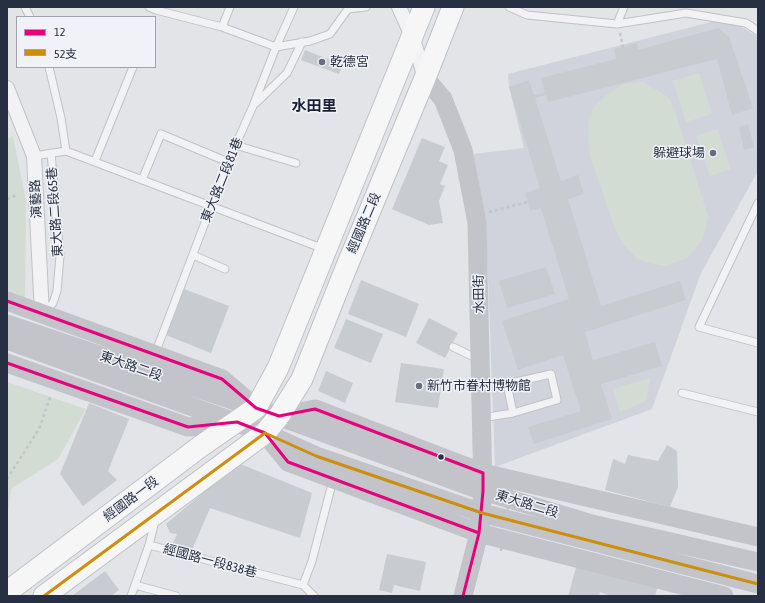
<!DOCTYPE html>
<html>
<head>
<meta charset="utf-8">
<style>
	body { margin:0 }
	#map { position:relative; width:765px; height:603px; overflow:hidden; background:#e2e4e8; font-family:"Asap Condensed","Noto Sans TC",sans-serif }
	canvas { display:block }
	.frame { position:absolute; inset:0; border:8px solid #272f43; pointer-events:none }
	.legend { position:absolute; left:16px; top:16px; width:140px; height:52px; box-sizing:border-box; background:#f0f2f7; border:1px solid #a0a4af; margin:0; padding:5px 7px; list-style:none; font-size:12px; color:#272f43 }
	.legend li { display:flex; align-items:center; gap:8px; height:20px }
	.legend b { width:20px; border:1px solid #a0a4af }
</style>
</head>
<body>
<div id="map">
<canvas width="765" height="603"></canvas>
<div class="frame"></div>
<ul class="legend">
<li><b style="height:5px;background:#e5007d"></b>12</li>
<li><b style="height:5px;background:#cd8e0d"></b>52支</li>
</ul>
</div>
<script>
const ctx = document.querySelector('canvas').getContext('2d');
ctx.lineJoin = 'round';
function fill(path, color) { ctx.fillStyle = color; ctx.fill(path, 'evenodd'); }
const toPath = rows => new Path2D(rows.map(r => 'M' + r).join(''));
function strokePath(path, color, width, dash) { ctx.strokeStyle = color; ctx.lineWidth = width; ctx.lineCap = dash ? 'butt' : 'round'; ctx.setLineDash(dash || []); ctx.stroke(path); }
function drawText(font, color, halo, rows, align = 'center') {
  ctx.font = font + ' "Asap Condensed","Noto Sans TC",sans-serif'; ctx.lineWidth = 3; ctx.setLineDash([]); ctx.textBaseline = 'middle'; ctx.strokeStyle = halo; ctx.fillStyle = color; for (const [text, x, y, turn = 0] of rows) {
    ctx.save(); ctx.translate(x, y); ctx.rotate((+turn || 0) * Math.PI / 180); ctx.textAlign = isNaN(turn) ? turn : align; if (halo) ctx.strokeText(text, 0, 0); ctx.fillText(text, 0, 0); ctx.restore();
  }
}
fill(toPath([
	[727,18,758,37,758,171,701,273,652,409,495,467,486,222,473,154,524,148,509,87,508,74]
]), '#d0d3db');
fill(toPath([
	[699,73,712,114,686,122,673,81],
	[643,82,668,97,674,108,708,216,703,239,688,258,665,266,650,263,637,259,623,244,614,226,590,156,588,135,589,118,595,105,605,96,623,84],
	[717,129,731,169,710,176,696,136],
	[13,136,26,202,25,298,7,291,7,139],
	[650,378,646,401,620,412,613,389],
	[7,382,86,409,58,459,11,489,7,521]
]), '#d2dcd2');
fill(toPath([
	[718,28,729,37,753,108,732,115,717,59,548,102,546,95,535,98,561,181,578,175,584,194,568,199,601,306,680,281,686,300,585,332,593,360,655,342,662,366,601,384,612,419,534,444,528,427,581,411,563,355,518,370,502,321,569,299,541,208,530,211,525,193,540,188,509,87,529,80,534,95,545,93,541,78,616,59,614,49,637,43,638,50],
	[305,50,343,65,339,74,301,60],
	[748,124,754,147,744,150,739,127],
	[422,138,445,147,439,161,448,165,440,184,445,186,439,201,443,223,429,225,392,209],
	[546,267,555,294,507,308,499,281],
	[361,280,419,304,406,337,348,314],
	[184,289,229,306,211,353,166,335],
	[429,318,458,333,445,358,416,343],
	[346,319,383,334,371,363,334,348],
	[401,363,444,369,438,408,395,402],
	[326,371,353,383,345,403,318,391],
	[89,403,129,419,108,471,117,480,83,506,60,474],
	[667,445,677,451,678,487,670,507,605,490,613,459,625,464,628,455,658,461],
	[238,463,312,493,300,538,210,508,192,550,173,543,177,534,170,533,166,524],
	[387,554,426,562,420,591,394,585,392,593,379,590],
	[577,564,658,586,655,596,611,596,600,592,599,596,568,596],
	[105,571,119,590,111,596,72,596]
]), '#c8cbcf');
const lane = toPath([
	[25,7,30,17],
	[149,7,156,10,222,27],
	[230,7,222,27,276,47,310,41,330,34,348,9,366,7],
	[509,7,527,15,617,24,686,13,746,23,758,31],
	[617,24,624,7],
	[256,103,287,73,302,42],
	[235,145,296,163],
	[66,151,324,249],
	[34,156,66,151,61,118,49,67],
	[95,161,133,67],
	[142,180,161,134,228,162],
	[758,203,699,327,758,343],
	[193,255,225,269],
	[44,312,53,303,57,291,60,256,51,153],
	[453,347,478,359],
	[155,354,228,162,253,106,276,47,294,7],
	[682,393,758,412],
	[482,418,513,413,557,400,551,374,507,384,513,413],
	[155,521,149,545,303,585],
	[149,545,135,585,176,596],
	[131,596,135,585],
	[314,596,303,585,312,561,333,480]
]);
const street = toPath([
	[399,7,412,36,425,78],
	[7,88,34,156,42,314]
]);
const primary = toPath([
	[7,592,201,446,256,408,278,368,424,7],
	[44,596,265,433,279,416,302,379,344,273,425,78,453,7]
]);
strokePath(lane, '#c0c2c6', 9);
strokePath(street, '#c0c2c6', 16);
strokePath(primary, '#bec1c6', 23);
strokePath(toPath([
	[620,33,623,47],
	[7,199,17,195],
	[489,212,528,202],
	[7,479,39,429,51,395]
]), '#c4c5cb', 2.5, [3, 3]);
strokePath(lane, '#f2f2f4', 7);
strokePath(street, '#f2f2f4', 14);
strokePath(toPath([
	[425,78,443,99,463,150,477,223,483,491,479,533,463,596],
	[7,301,222,379,249,402],
	[7,324,256,408,483,491,592,524,758,562],
	[7,340,265,433,316,456,482,513,758,584],
	[7,363,188,427,232,423],
	[281,416,315,409,483,473,758,537],
	[267,436,288,462,479,533,724,596]
]), '#c3c4ca', 19);
strokePath(primary, '#f6f6f7', 21);
strokePath(toPath([
	[501,551,513,476]
]), '#c4c5cb', 2.5, [3, 3]);
strokePath(toPath([
	[7,301,222,379,256,408,279,416,315,409,483,473,483,491,479,533,463,596],
	[7,363,188,427,237,422,265,433,288,462,479,533]
]), '#e5007d', 3);
strokePath(toPath([
	[44,596,265,433,316,456,482,513,758,584]
]), '#cd8e0d', 3);
for (const [x, y, r, color] of [
	[322,62,4,"#686e7d"],
	[713,153,4,"#686e7d"],
	[419,386,4,"#686e7d"],
	[441,457,3.5,"#272f43"]
]) { const dot = new Path2D(); dot.arc(x, y, r, 0, 2 * Math.PI); ctx.fillStyle = color; ctx.fill(dot); strokePath(dot, '#f0f2f7', 1.5); }
drawText('13px', '#272f43', '#f0f2f7', [
	["乾德宮",330,62],
	["躲避球場",705,153,"right"],
	["新竹市眷村博物館",427,386]
], 'left');
drawText('13px', '#272f43', '#f0f2f7', [
	["東大路二段81巷",222,180,-68],
	["演藝路",36,199,-93],
	["東大路二段65巷",55,212,-94],
	["經國路二段",364,223,-67],
	["水田街",479,294,-91],
	["東大路二段",131,366,19],
	["經國路一段",131,499,-37],
	["東大路二段",527,504,17],
	["經國路一段838巷",210,561,15]
]);
drawText('bold 15px', '#192034', '#f0f2f7', [
	["水田里",314,106]
]);
</script>
</body>
</html>
